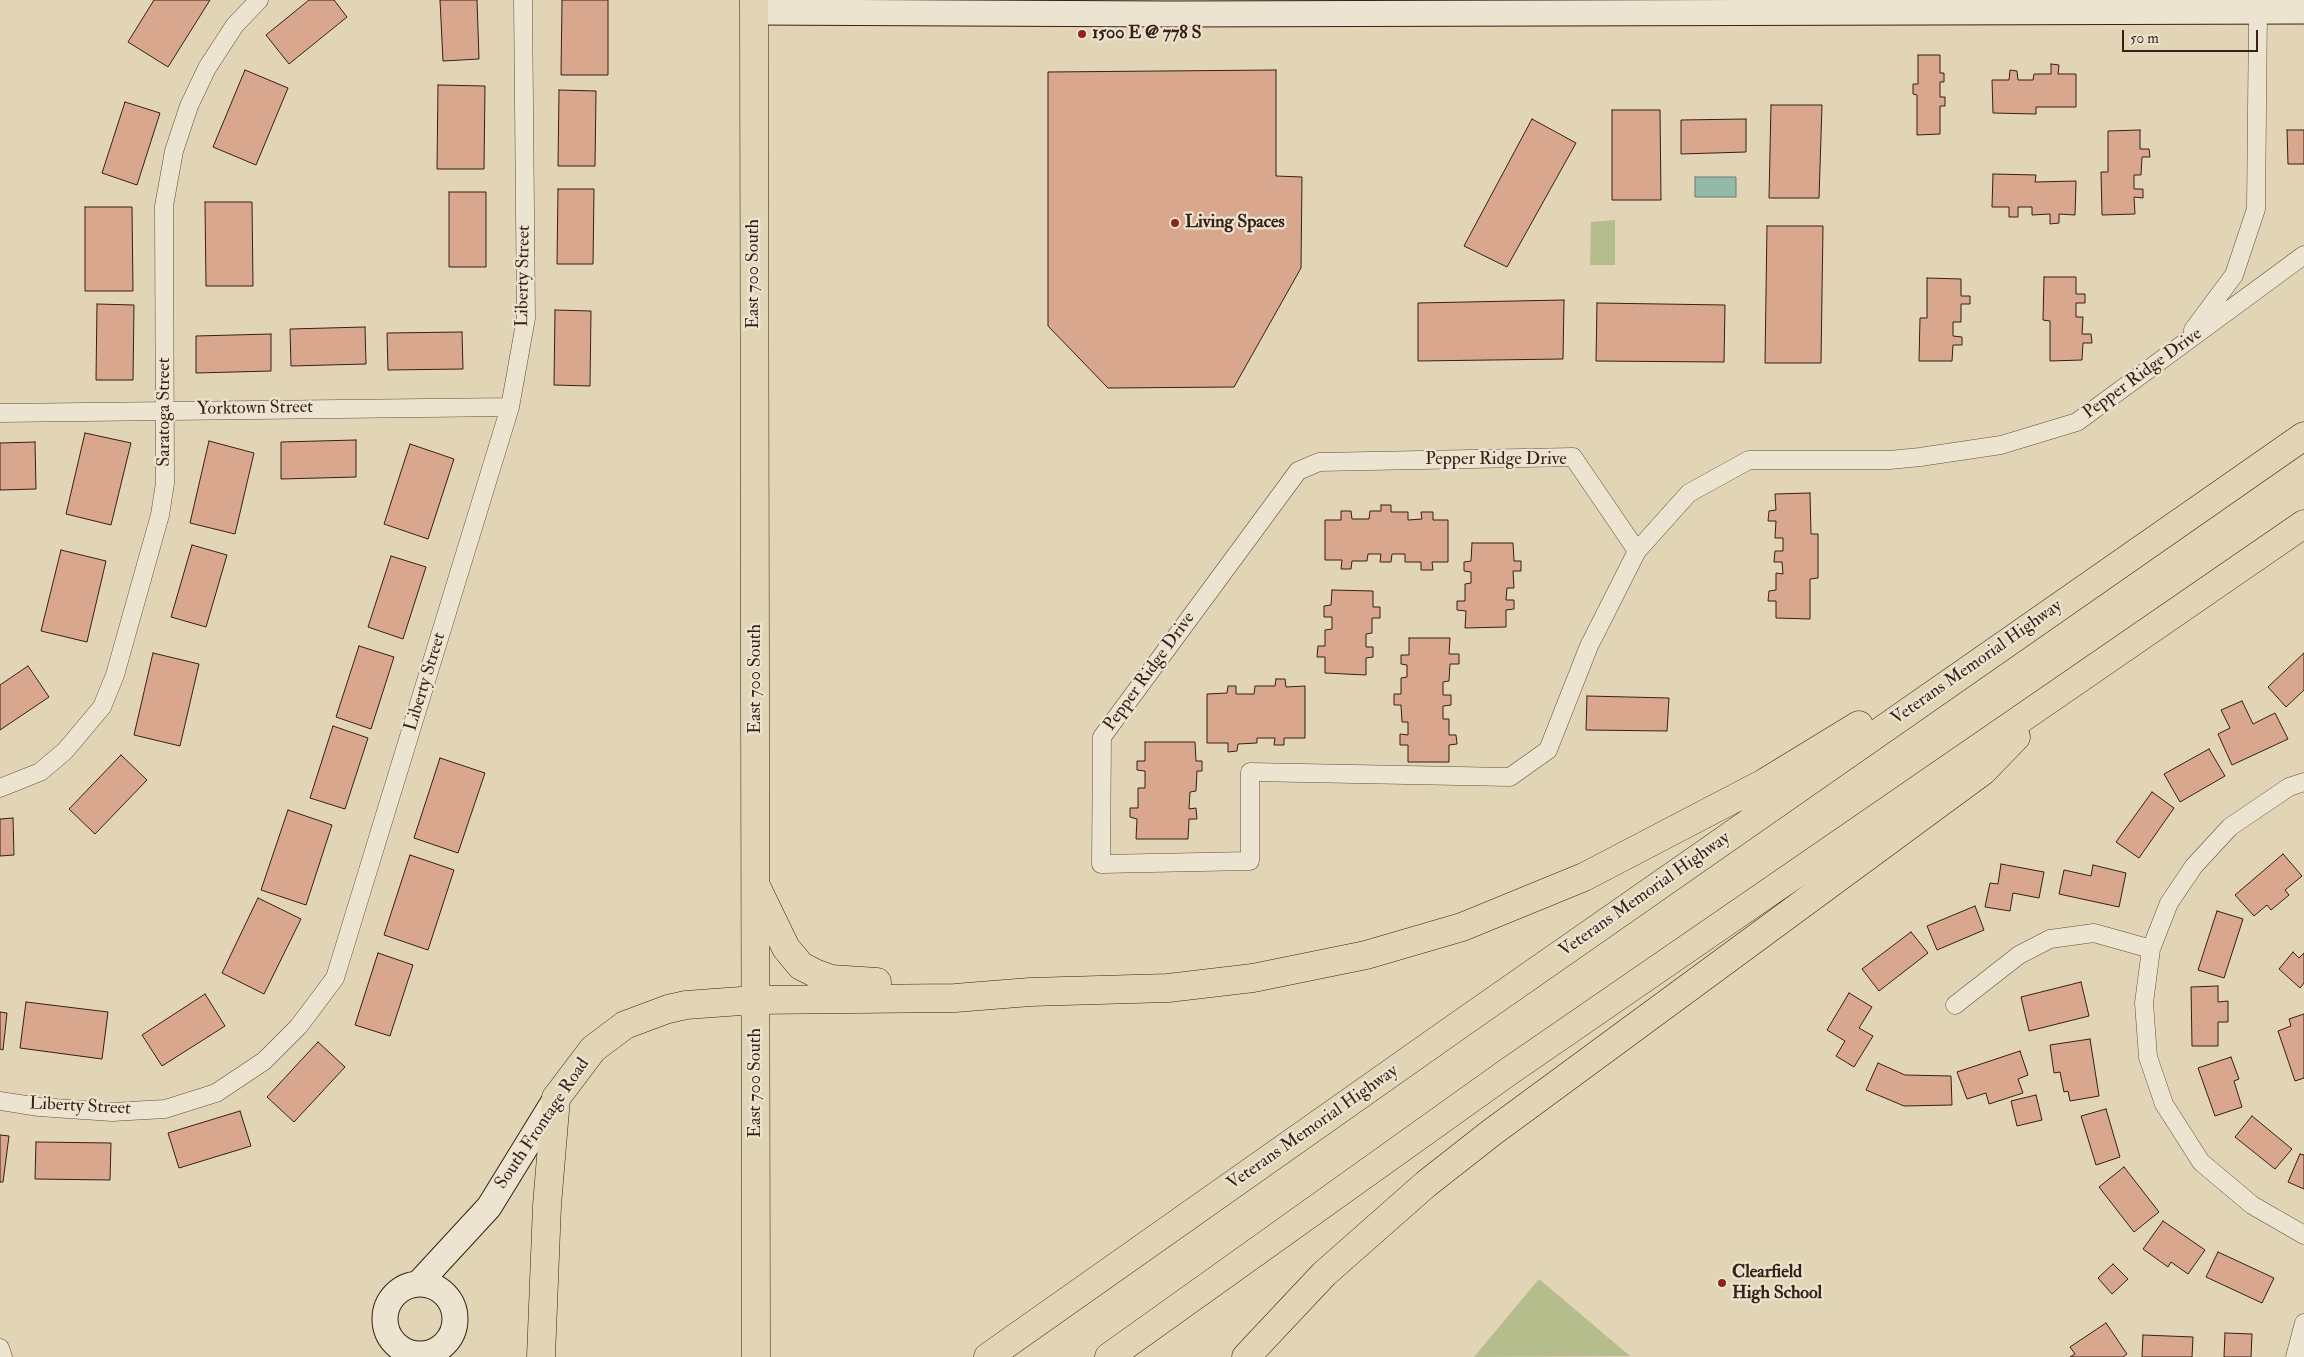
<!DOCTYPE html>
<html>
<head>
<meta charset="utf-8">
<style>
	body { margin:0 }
	#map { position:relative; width:2304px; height:1357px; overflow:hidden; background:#e1d5b6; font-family:"IM FELL Double Pica",serif }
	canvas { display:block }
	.scale { position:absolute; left:2122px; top:30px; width:136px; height:22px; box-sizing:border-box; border:2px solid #371f16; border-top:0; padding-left:6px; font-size:15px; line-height:18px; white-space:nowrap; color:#371f16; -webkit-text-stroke:4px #ece4d0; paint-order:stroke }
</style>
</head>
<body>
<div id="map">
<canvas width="2304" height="1357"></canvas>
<div class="scale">50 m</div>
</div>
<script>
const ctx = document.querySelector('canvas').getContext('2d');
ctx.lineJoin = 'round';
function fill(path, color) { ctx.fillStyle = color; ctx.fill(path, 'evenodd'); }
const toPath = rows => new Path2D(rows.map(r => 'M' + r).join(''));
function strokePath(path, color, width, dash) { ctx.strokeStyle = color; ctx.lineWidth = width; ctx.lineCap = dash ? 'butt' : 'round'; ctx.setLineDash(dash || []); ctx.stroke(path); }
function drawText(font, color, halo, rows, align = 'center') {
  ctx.font = font + ' "IM FELL Double Pica",serif'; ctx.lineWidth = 4.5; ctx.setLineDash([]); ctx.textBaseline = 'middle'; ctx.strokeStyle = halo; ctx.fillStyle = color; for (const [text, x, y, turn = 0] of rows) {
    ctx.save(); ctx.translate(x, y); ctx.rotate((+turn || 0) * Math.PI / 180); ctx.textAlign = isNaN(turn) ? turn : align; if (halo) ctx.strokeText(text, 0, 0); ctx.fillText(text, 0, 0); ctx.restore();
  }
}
fill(toPath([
	[1615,220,1615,265,1590,265,1591,222],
	[1539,1279,1630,1356,1474,1357]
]), '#b5bd8c');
const water = toPath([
	[1695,177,1736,177,1736,197,1695,197,1695,177]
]);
fill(water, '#95b9a8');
strokePath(water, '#6f7b6e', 1);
const building = toPath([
	[154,0,210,0,168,67,128,42,154,0],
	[309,0,334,0,347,17,289,64,266,35,309,0],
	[440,0,477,0,479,59,443,61,440,0],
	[562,0,608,0,608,75,561,75,562,0],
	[1918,55,1940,55,1940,73,1944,73,1944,82,1940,82,1940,97,1945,97,1945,106,1940,106,1940,134,1917,135,1917,95,1913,94,1913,84,1918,84,1918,55],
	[2051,64,2059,65,2058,74,2076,74,2076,107,2036,107,2036,114,1993,113,1992,80,2009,80,2010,70,2017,71,2018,80,2033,80,2034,74,2051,74,2051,64],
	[245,70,288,88,256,165,213,147,245,70],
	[1276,70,1276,176,1302,177,1301,268,1234,387,1108,388,1048,326,1048,72,1276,70],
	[438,85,485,86,484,169,437,169,438,85],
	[559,90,596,91,595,166,558,166,559,90],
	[125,102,160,113,137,185,102,173,125,102],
	[1771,105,1822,105,1819,198,1769,198,1771,105],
	[1612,110,1660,110,1661,200,1612,200,1612,110],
	[1532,119,1576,143,1507,267,1464,246,1532,119],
	[1746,119,1746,152,1681,154,1681,120,1746,119],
	[2140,130,2140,149,2149,149,2150,157,2142,157,2141,175,2134,175,2134,189,2143,189,2143,198,2134,197,2135,214,2102,215,2101,172,2108,172,2108,131,2140,130],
	[2287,130,2304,130,2304,164,2288,164,2287,130],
	[1993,174,2036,175,2035,182,2076,181,2075,215,2059,214,2059,223,2050,224,2050,214,2032,215,2032,207,2018,207,2018,217,2009,217,2009,207,1992,207,1993,174],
	[558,189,594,189,593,264,557,264,558,189],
	[449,192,486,192,486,267,449,267,449,192],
	[205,202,252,202,253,286,206,286,205,202],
	[85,207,132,207,133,291,85,291,85,207],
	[1767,226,1823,226,1821,363,1765,363,1767,226],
	[2044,277,2076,277,2076,294,2085,294,2085,303,2076,303,2076,317,2083,317,2082,334,2091,334,2092,343,2083,343,2082,360,2050,361,2050,321,2043,320,2044,277],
	[1927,278,1961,279,1961,296,1970,296,1970,304,1961,304,1961,322,1953,322,1953,336,1962,337,1962,345,1953,345,1952,361,1919,361,1920,318,1927,318,1927,278],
	[1564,300,1563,359,1418,361,1418,303,1564,300],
	[1597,303,1725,305,1724,362,1596,361,1597,303],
	[97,304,134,305,133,380,96,380,97,304],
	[555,310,591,311,590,386,554,385,555,310],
	[365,327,366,364,291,366,290,329,365,327],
	[462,332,463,369,388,370,387,333,462,332],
	[271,334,271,371,196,373,196,336,271,334],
	[85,433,131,443,111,525,66,514,85,433],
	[356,440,356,477,281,479,281,442,356,440],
	[209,441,254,453,235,534,190,523,209,441],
	[35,442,36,489,0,490,0,443,35,442],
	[410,444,454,459,428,539,384,524,410,444],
	[1810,493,1811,534,1818,534,1818,578,1810,579,1810,619,1776,618,1776,601,1768,601,1769,591,1776,590,1776,573,1783,574,1782,562,1774,562,1775,551,1783,551,1783,538,1775,538,1776,521,1768,521,1769,511,1776,510,1775,494,1810,493],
	[1381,505,1391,505,1391,512,1408,512,1408,520,1422,519,1421,512,1433,512,1433,520,1448,520,1448,562,1432,562,1433,570,1421,570,1421,562,1405,562,1405,554,1392,554,1391,562,1380,562,1381,554,1368,554,1367,561,1352,561,1351,569,1341,569,1342,560,1325,560,1325,520,1341,520,1341,511,1351,511,1352,519,1369,519,1370,511,1381,511,1381,505],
	[1472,543,1513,543,1514,561,1521,561,1521,571,1513,571,1514,588,1507,588,1506,600,1514,600,1514,609,1506,610,1506,627,1465,628,1466,611,1457,610,1457,601,1465,601,1465,584,1471,583,1471,572,1464,571,1464,562,1471,561,1472,543],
	[192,545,227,555,206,627,171,617,192,545],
	[61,550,106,561,87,642,41,631,61,550],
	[391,556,426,567,403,639,368,627,391,556],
	[1332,590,1373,591,1373,607,1380,607,1380,618,1372,618,1372,633,1366,634,1366,647,1373,647,1373,657,1366,658,1366,675,1325,673,1325,657,1317,657,1318,646,1325,646,1325,630,1332,629,1332,617,1324,617,1324,606,1331,605,1332,590],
	[1409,638,1450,638,1449,654,1459,654,1459,664,1450,664,1449,681,1443,682,1443,695,1451,695,1451,705,1443,706,1443,719,1449,719,1449,735,1456,735,1457,744,1449,745,1449,762,1408,762,1408,745,1400,745,1400,734,1408,735,1408,722,1402,722,1401,705,1394,705,1394,694,1401,694,1401,678,1407,677,1407,665,1401,664,1401,655,1409,655,1409,638],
	[359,646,394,657,371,729,336,717,359,646],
	[153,653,199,664,180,746,134,735,153,653],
	[2304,653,2304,690,2286,707,2268,687,2304,653],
	[28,666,49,697,0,730,0,685,28,666],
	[1276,679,1285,679,1286,687,1305,686,1305,738,1284,738,1284,745,1274,745,1275,738,1257,738,1257,743,1238,744,1237,751,1228,752,1228,743,1207,743,1207,694,1227,693,1228,686,1236,686,1236,694,1254,694,1255,686,1275,686,1276,679],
	[1587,696,1669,698,1667,731,1586,730,1587,696],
	[2242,701,2253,724,2275,713,2288,739,2232,765,2218,734,2230,728,2221,710,2242,701],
	[333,726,368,738,345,809,310,798,333,726],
	[1145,742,1195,742,1196,761,1202,761,1202,771,1197,771,1196,791,1190,792,1189,809,1196,808,1197,819,1189,819,1188,839,1136,839,1137,819,1130,817,1130,808,1138,808,1138,788,1145,788,1145,771,1137,770,1137,761,1145,761,1145,742],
	[2209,749,2225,776,2180,802,2164,774,2209,749],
	[121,755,147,780,95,834,69,809,121,755],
	[440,758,485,773,458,853,414,838,440,758],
	[2152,792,2174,808,2139,858,2116,842,2152,792],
	[288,810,332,825,306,905,261,890,288,810],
	[13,818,14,855,0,856,0,819,13,818],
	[2283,854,2302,876,2285,890,2289,895,2271,910,2267,905,2254,916,2235,895,2283,854],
	[410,855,454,870,428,950,384,935,410,855],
	[2001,864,2044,872,2039,898,2013,893,2010,911,1985,907,1990,883,1998,884,2001,864],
	[2093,865,2126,873,2119,907,2059,894,2064,870,2091,876,2093,865],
	[258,898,301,919,264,994,222,973,258,898],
	[1975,906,1984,930,1937,950,1927,926,1975,906],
	[2217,911,2243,919,2224,978,2198,970,2217,911],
	[1911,932,1928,953,1879,991,1862,969,1911,932],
	[2293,952,2299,958,2304,953,2304,983,2300,988,2279,969,2293,952],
	[378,953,413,965,390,1036,355,1025,378,953],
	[2081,982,2089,1016,2029,1031,2021,997,2081,982],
	[2218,986,2218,1002,2228,1001,2228,1022,2218,1022,2218,1046,2192,1046,2191,987,2218,986],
	[1849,993,1872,1007,1859,1028,1873,1036,1854,1067,1836,1056,1845,1041,1827,1030,1849,993],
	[205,994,225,1026,162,1066,142,1035,205,994],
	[26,1002,108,1012,102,1059,20,1048,26,1002],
	[0,1012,7,1013,3,1050,0,1049,0,1012],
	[2304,1014,2304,1078,2295,1081,2278,1031,2291,1026,2289,1019,2304,1014],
	[2090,1039,2099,1096,2070,1101,2068,1091,2064,1092,2060,1072,2054,1073,2050,1045,2090,1039],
	[318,1042,345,1067,294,1122,267,1097,318,1042],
	[2020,1051,2028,1075,2018,1079,2023,1093,1989,1104,1986,1093,1967,1099,1957,1072,2020,1051],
	[2231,1057,2239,1079,2234,1081,2242,1107,2215,1116,2198,1068,2231,1057],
	[1878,1063,1905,1075,1951,1076,1952,1105,1904,1106,1866,1090,1878,1063],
	[2036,1095,2042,1120,2017,1126,2011,1101,2036,1095],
	[2106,1109,2120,1157,2096,1165,2081,1116,2106,1109],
	[240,1111,251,1146,179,1168,168,1133,240,1111],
	[2252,1116,2292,1149,2275,1169,2235,1137,2252,1116],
	[0,1135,9,1136,3,1182,0,1182,0,1135],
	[36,1142,111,1143,110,1180,35,1179,36,1142],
	[2300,1154,2304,1155,2304,1189,2288,1182,2300,1154],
	[2124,1167,2159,1212,2134,1232,2099,1187,2124,1167],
	[2163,1221,2205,1250,2188,1274,2171,1262,2168,1267,2143,1249,2163,1221],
	[2218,1252,2274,1278,2262,1303,2206,1277,2218,1252],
	[2113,1264,2128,1279,2112,1294,2098,1278,2113,1264],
	[2106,1323,2127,1354,2123,1357,2070,1357,2075,1354,2070,1347,2106,1323],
	[2225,1333,2252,1334,2251,1357,2224,1357,2225,1333],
	[2143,1335,2193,1337,2192,1357,2142,1357,2143,1335]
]);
fill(building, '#d9a78d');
strokePath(building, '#371f16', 1);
const street = toPath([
	[2193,330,2234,275,2256,209,2258,11],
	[0,413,510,407],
	[1637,551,1573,457,1319,462,1298,471,1102,737,1101,864,1250,861,1250,772,1510,777,1548,750,1589,646,1637,551,1689,493,1749,460,1890,460,1920,457,2001,445,2077,422,2304,255],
	[2304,782,2289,787,2230,827,2194,866,2169,903,2151,949,2144,1003,2148,1057,2164,1104,2201,1162,2252,1205,2304,1235],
	[0,788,40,772,65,751,102,707,115,675,160,515,165,483,164,206,174,151,189,106,207,68,235,25,259,0],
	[1955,1005,2019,955,2050,939,2094,933,2151,949],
	[0,1101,39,1107,112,1112,165,1109,216,1093,264,1061,299,1026,335,978,510,407,526,318,523,0],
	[0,1348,3,1357],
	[2295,1357,2304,1323]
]);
const secondary = toPath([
	[754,12,1171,14,2304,11],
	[418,1284,489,1207,556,1098],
	'385 1319a35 35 0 1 1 70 0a35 35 0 1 1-70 0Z'
]);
const primary = toPath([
	[754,0,756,1357],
	[556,1098,593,1049,625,1025,668,1009,686,1005,755,1000]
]);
const highway = toPath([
	[756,886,786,948,801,966,817,974,831,979,877,982],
	[755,1000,955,998,1030,992,1168,988,1253,978,1366,955,1462,927,1584,877,1764,783,1859,725],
	[541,1357,547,1205,556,1098],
	[988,1357,1459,1025,2304,436],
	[1109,1357,1508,1072,2304,524],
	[1246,1357,1324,1274,1426,1184,1491,1133,1983,771,2016,737]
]);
strokePath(street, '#624c3e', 19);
strokePath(secondary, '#371f16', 27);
strokePath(primary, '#371f16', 29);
strokePath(highway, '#371f16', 29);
strokePath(street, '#ece4d0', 18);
strokePath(secondary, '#ece4d0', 25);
strokePath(primary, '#e1d5b6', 28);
strokePath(highway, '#e1d5b6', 28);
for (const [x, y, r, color] of [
	[1082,34,5,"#8f2418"],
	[1175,223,5,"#8f2418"],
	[1722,1283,5,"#8f2418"]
]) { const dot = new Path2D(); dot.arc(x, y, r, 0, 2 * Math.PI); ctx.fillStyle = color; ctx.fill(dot); strokePath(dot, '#ece4d0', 2); }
drawText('bold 18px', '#371f16', '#ece4d0', [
	["1500 E @ 778 S",1092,34],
	["Living Spaces",1185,223],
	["Clearfield",1732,1273],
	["High School",1732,1294]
], 'left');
drawText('18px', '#371f16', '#ece4d0', [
	["East 700 South",754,274,-90],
	["Liberty Street",524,276,-89],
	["Pepper Ridge Drive",2143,374,-36],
	["Yorktown Street",255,409,-1],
	["Saratoga Street",165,412,-90],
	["Pepper Ridge Drive",1496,460],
	["Veterans Memorial Highway",1977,663,-35],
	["Pepper Ridge Drive",1150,672,-54],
	["East 700 South",756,679,-90],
	["Liberty Street",426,682,-73],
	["Veterans Memorial Highway",1645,895,-35],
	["East 700 South",756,1083,-90],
	["Liberty Street",80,1107,3],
	["South Frontage Road",543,1124,-56],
	["Veterans Memorial Highway",1313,1128,-35]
]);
</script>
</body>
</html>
